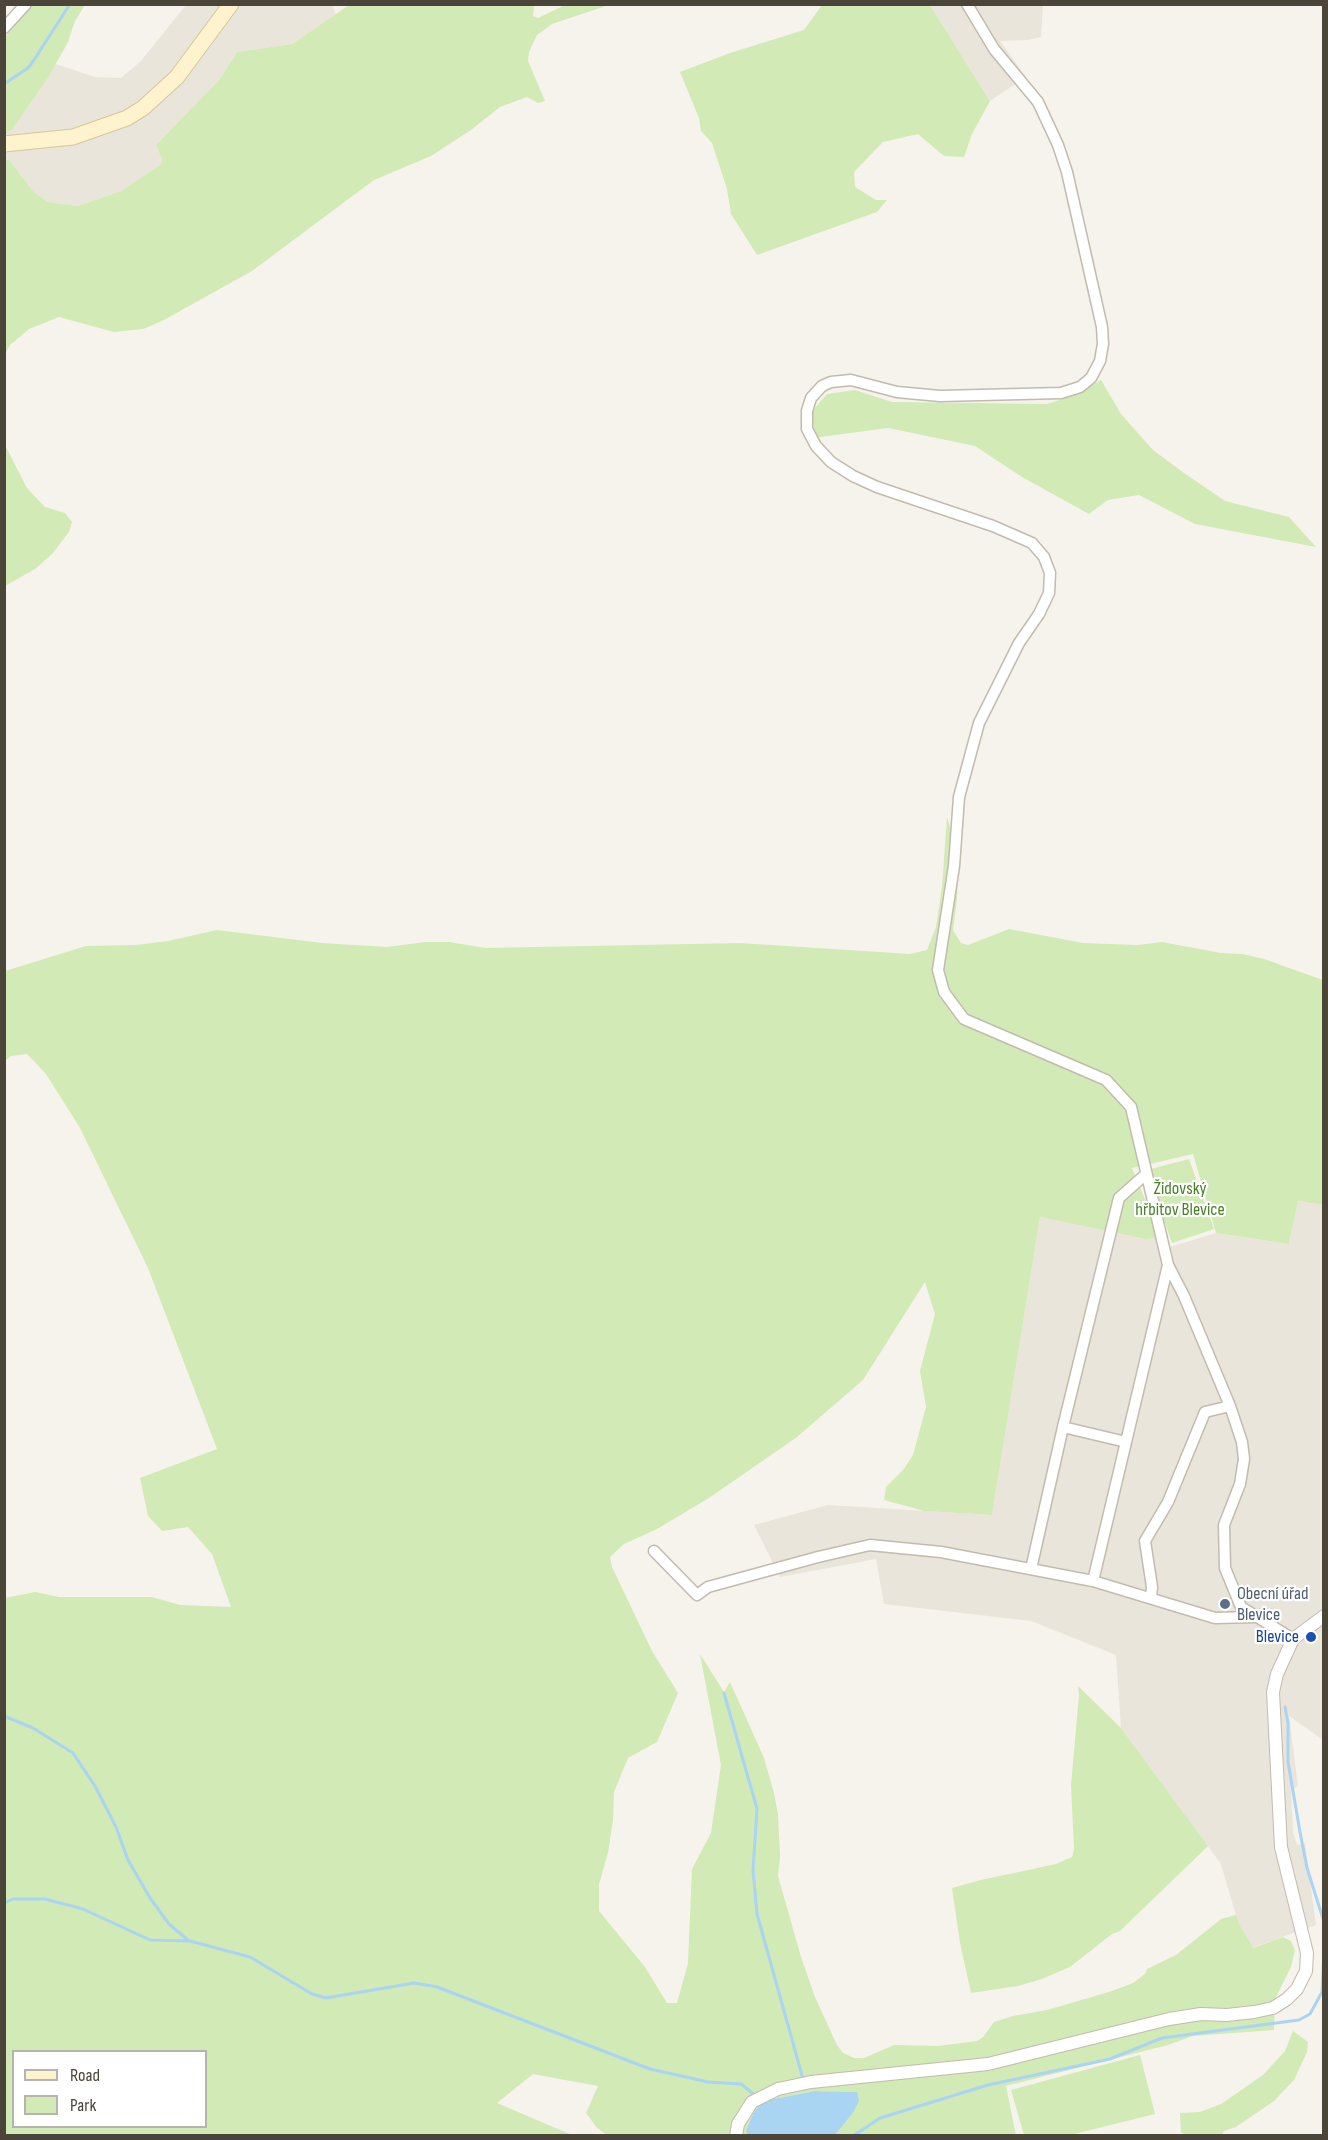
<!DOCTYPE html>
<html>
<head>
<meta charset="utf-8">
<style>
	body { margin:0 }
	#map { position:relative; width:1328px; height:2140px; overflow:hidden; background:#f6f3ec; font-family:"Sofia Sans Condensed",sans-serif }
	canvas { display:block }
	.frame { position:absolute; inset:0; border:6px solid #4b4439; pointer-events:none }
	.legend { position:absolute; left:12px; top:2050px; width:195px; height:78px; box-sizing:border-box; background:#fff; border:2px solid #b7b4b0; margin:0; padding:8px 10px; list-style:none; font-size:18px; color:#4b4439 }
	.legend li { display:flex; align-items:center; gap:12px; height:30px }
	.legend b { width:30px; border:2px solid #b7b4b0 }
</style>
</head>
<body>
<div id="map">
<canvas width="1328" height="2140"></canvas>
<div class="frame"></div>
<ul class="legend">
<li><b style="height:8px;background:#fff3cd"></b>Road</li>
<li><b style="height:16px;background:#d2eab5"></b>Park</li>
</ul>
</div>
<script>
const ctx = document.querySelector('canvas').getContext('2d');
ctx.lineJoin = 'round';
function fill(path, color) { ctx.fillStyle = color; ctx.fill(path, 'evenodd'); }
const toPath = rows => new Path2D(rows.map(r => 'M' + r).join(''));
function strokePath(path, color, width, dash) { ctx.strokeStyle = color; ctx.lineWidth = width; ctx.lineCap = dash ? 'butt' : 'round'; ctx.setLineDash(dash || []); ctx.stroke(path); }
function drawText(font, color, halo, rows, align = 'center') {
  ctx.font = font + ' "Sofia Sans Condensed",sans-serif'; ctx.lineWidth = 4.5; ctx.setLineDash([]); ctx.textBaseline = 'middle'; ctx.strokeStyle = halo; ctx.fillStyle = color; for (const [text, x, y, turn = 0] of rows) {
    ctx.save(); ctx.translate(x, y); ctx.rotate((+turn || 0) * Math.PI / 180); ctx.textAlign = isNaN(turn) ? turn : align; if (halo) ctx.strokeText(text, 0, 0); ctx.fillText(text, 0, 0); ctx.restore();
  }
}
fill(toPath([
	[186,5,332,5,336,14,292,44,237,52,220,79,156,145,162,160,160,165,121,191,78,206,48,202,34,192,9,160,5,160,5,134,12,130,56,64,95,77,121,78,141,61],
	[930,5,1043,5,1041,37,1028,40,1000,41,1026,77,990,101],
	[1298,1201,1323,1205,1323,1740,1289,1716,1298,1786,1291,1791,1293,1832,1297,1845,1305,1843,1316,1925,1246,1950,1221,1864,1121,1728,1116,1655,1031,1621,884,1604,876,1559,780,1577,754,1525,828,1505,992,1515,1040,1217,1145,1239,1161,1238,1170,1247,1216,1233,1289,1244]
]), '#eae5da');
fill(toPath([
	[34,4,85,5,75,21,68,42,49,76,12,130,5,134,5,37],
	[349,5,534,5,533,16,538,18,565,5,609,5,552,24,537,35,529,52,528,61,545,101,538,103,527,97,500,107,471,130,431,156,374,180,252,271,162,321,143,329,114,332,59,317,29,329,10,345,5,354,5,160,9,160,34,192,48,202,78,206,121,191,160,165,162,160,156,145,220,79,237,52,292,44],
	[822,5,930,5,990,101,972,134,964,157,944,156,918,134,883,142,854,172,855,187,876,200,887,200,877,212,757,255,731,214,727,189,712,143,701,131,699,118,680,72,730,53,804,30],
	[1101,380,1121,414,1153,450,1184,473,1225,501,1289,517,1316,547,1195,524,1139,495,1108,500,1089,514,1022,477,975,446,888,428,813,438,812,411,827,394,855,390,892,402,1047,404,1078,394],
	[4,443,27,488,45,507,65,513,72,522,69,532,52,554,35,569,5,586],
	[947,817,958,854,957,899,953,930,961,943,968,945,1009,929,1083,943,1137,945,1162,942,1221,953,1243,954,1264,959,1323,980,1323,1205,1298,1201,1289,1244,1216,1233,1193,1154,1132,1168,1161,1238,1145,1239,1040,1217,992,1515,924,1511,884,1500,886,1487,903,1470,913,1455,926,1407,920,1371,935,1314,925,1282,863,1380,797,1437,709,1498,657,1529,624,1544,610,1557,612,1567,652,1651,678,1693,657,1742,628,1758,614,1792,613,1820,608,1853,599,1884,599,1911,645,1967,667,2003,677,2003,688,1963,692,1869,711,1833,721,1765,700,1654,724,1692,730,1682,764,1758,774,1793,778,1814,780,1857,778,1876,801,1957,815,1997,837,2045,843,2053,854,2058,864,2058,894,2045,938,2046,977,2041,983,2037,994,2022,1013,2016,1047,2010,1109,1992,1133,1983,1145,1974,1147,1969,1176,1955,1221,1919,1236,1915,1240,1926,1253,1948,1283,1937,1291,1941,1295,1950,1291,1967,1275,1999,1274,2030,1193,2036,1168,2045,1006,2086,1016,2135,835,2135,853,2113,857,2092,815,2091,763,2101,754,2112,746,2130,747,2135,607,2135,597,2128,586,2113,598,2086,533,2074,497,2103,572,2135,5,2135,5,1598,35,1592,59,1597,152,1597,180,1605,231,1607,212,1554,188,1527,162,1531,148,1516,140,1478,217,1449,148,1268,80,1128,46,1074,27,1054,11,1056,5,1061,5,971,86,946,136,945,168,941,217,930,322,943,387,947,425,942,449,942,486,948,740,943,910,954,927,950,936,927,942,887],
	[14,2052,206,2052,206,2126,14,2126],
	[1189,1159,1214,1229,1172,1243,1147,1170],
	[1078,1686,1121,1728,1208,1846,1120,1931,1112,1934,1070,1967,1042,1979,1018,1986,971,1993,960,1943,952,1888,981,1880,1056,1864,1072,1857,1074,1849,1071,1785,1079,1695],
	[1293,2031,1308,2042,1307,2052,1294,2080,1274,2101,1236,2127,1224,2131,1221,2135,1185,2135,1181,2132,1180,2113,1200,2112,1221,2104,1263,2075,1285,2051],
	[1140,2055,1155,2114,1070,2135,1024,2135,1011,2090]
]), '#d2eab5');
fill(toPath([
	[815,2091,857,2092,859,2101,853,2113,835,2135,747,2135,746,2130,754,2112,763,2101]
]), '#a9d4f2');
strokePath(toPath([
	[4,84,28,68,34,60,70,4],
	[724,1693,757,1809,753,1870,757,1914,803,2079],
	[1285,1707,1288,1723,1288,1762,1300,1832,1307,1868,1324,1922],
	[4,1716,33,1728,73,1753,95,1786,116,1827,128,1860,150,1898,169,1924,189,1941],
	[4,1903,13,1899,45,1899,83,1909,150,1940,190,1941,250,1957,312,1994,326,1998,414,1983,437,1987,650,2069,708,2082,741,2084,756,2096],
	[853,2136,880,2118,988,2085,1110,2059,1162,2038,1299,2020,1310,2014,1322,1992,1324,1949]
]), '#a9d4f2', 3);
const minor = toPath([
	[967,4,994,49,1038,102,1058,145,1067,172,1102,327,1103,344,1100,361,1091,378,1080,387,1061,393,940,396,897,392,851,380,831,382,822,386,811,398,807,411,807,429,816,446,831,462,853,476,877,487,993,526,1032,543,1044,557,1050,573,1049,593,1039,614,1019,643,979,723,959,797,954,866,938,970,944,992,964,1019,1106,1080,1131,1107,1168,1265,1184,1296,1230,1406,1242,1442,1244,1459,1240,1484,1224,1525,1225,1568,1241,1607,1293,1639],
	[4,28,26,4],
	[1063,1427,1126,1442],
	[654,1551,697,1595,708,1587,818,1557,870,1545,941,1552,1093,1581,1215,1618,1255,1617],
	[1031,1569,1063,1427,1119,1198,1146,1174],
	[1093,1581,1168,1265],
	[1151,1597,1152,1587,1145,1541,1168,1502,1205,1412,1230,1406]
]);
const tertiary = toPath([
	[736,2136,738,2124,752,2102,778,2089,811,2082,988,2064,1169,2019,1201,2014,1227,2015,1254,2012,1273,2008,1287,1999,1297,1989,1306,1971,1307,1953,1281,1847,1273,1692,1277,1674,1293,1639,1324,1616]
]);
const secondary = toPath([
	[4,144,73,137,127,118,143,108,177,77,231,4]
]);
strokePath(minor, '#c2bbae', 13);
strokePath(tertiary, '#c2bbae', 14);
strokePath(secondary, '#d6c79b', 17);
strokePath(minor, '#fff', 10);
strokePath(tertiary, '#fff', 12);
strokePath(secondary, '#fff3cd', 15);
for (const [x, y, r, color] of [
	[1225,1604,6,"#5c6f8a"],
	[1311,1637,6,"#1a4fb4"]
]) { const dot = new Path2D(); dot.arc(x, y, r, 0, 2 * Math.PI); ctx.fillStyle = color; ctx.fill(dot); strokePath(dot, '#fff', 2); }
drawText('18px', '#4a7f2a', '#fff', [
	["Židovský",1180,1189],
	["hřbitov Blevice",1180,1210]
]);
drawText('18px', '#4e5e75', '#fff', [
	["Obecní úřad",1237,1594],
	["Blevice",1237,1615]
], 'left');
drawText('18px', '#164399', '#fff', [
	["Blevice",1299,1637]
], 'right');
</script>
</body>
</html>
